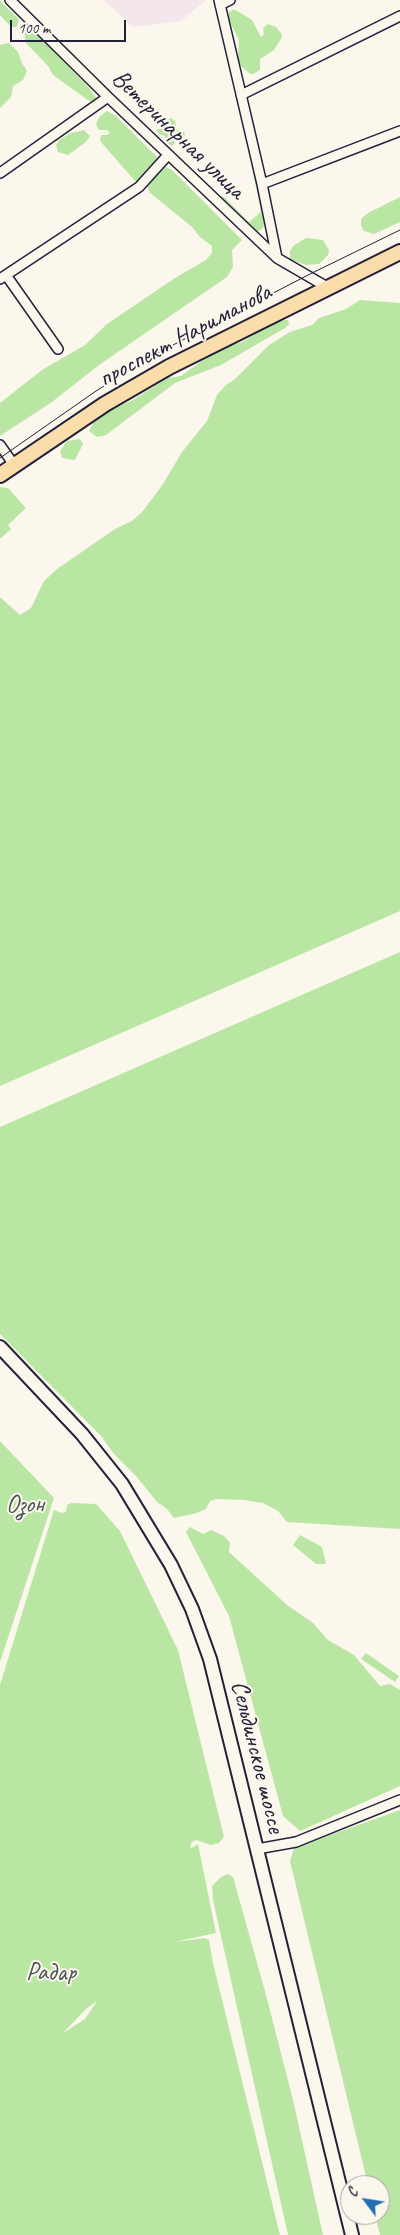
<!DOCTYPE html>
<html>
<head>
<meta charset="utf-8">
<style>
	body { margin:0 }
	#map { position:relative; width:400px; height:2235px; overflow:hidden; background:#fbf7ec; font-family:Caveat,sans-serif }
	canvas { display:block }
	.north { position:absolute; left:340px; top:2175px; width:50px; height:50px; box-sizing:border-box; background:#fbf7ec; border:1px solid #a4a2a5; border-radius:50%; rotate:301deg; font-size:14px; font-weight:700; line-height:20px; text-align:center; color:#22223b }
	.north::after { content:''; display:block; margin:auto; width:18px; height:22px; background:#1f6fb2; clip-path:polygon(50% 0,100% 100%,50% 72%,0 100%) }
	.scale { position:absolute; left:10px; top:20px; width:116px; height:22px; box-sizing:border-box; border:2px solid #22223b; border-top:0; padding-left:6px; font-size:15px; line-height:18px; white-space:nowrap; color:#22223b; -webkit-text-stroke:4px #fbf7ec; paint-order:stroke }
</style>
</head>
<body>
<div id="map">
<canvas width="400" height="2235"></canvas>
<div class="north">С</div>
<div class="scale">100 m</div>
</div>
<script>
const ctx = document.querySelector('canvas').getContext('2d');
ctx.lineJoin = 'round';
function fill(path, color) { ctx.fillStyle = color; ctx.fill(path, 'evenodd'); }
const toPath = rows => new Path2D(rows.map(r => 'M' + r).join(''));
function strokePath(path, color, width, dash) { ctx.strokeStyle = color; ctx.lineWidth = width; ctx.lineCap = dash ? 'butt' : 'round'; ctx.setLineDash(dash || []); ctx.stroke(path); }
function drawText(font, color, halo, rows, align = 'center') {
  ctx.font = font + ' Caveat,sans-serif'; ctx.lineWidth = 4; ctx.setLineDash([]); ctx.textBaseline = 'middle'; ctx.strokeStyle = halo; ctx.fillStyle = color; for (const [text, x, y, turn = 0] of rows) {
    ctx.save(); ctx.translate(x, y); ctx.rotate((+turn || 0) * Math.PI / 180); ctx.textAlign = isNaN(turn) ? turn : align; if (halo) ctx.strokeText(text, 0, 0); ctx.fillText(text, 0, 0); ctx.restore();
  }
}
fill(toPath([
	[104,0,206,0,181,21,133,27]
]), '#f4e7ec');
fill(toPath([
	[0,1,18,18,19,21,16,27,11,27,0,15],
	[234,9,252,20,261,37,264,34,263,28,268,24,276,27,281,33,282,37,274,50,260,59,260,70,253,74,250,74,241,66,238,59,239,40,228,18,229,12],
	[28,29,35,32,89,88,96,98,93,102,88,100,53,75,48,66,26,43,24,32],
	[9,43,18,52,22,63,27,71,23,80,13,86,11,97,0,108,0,45],
	[107,111,116,116,157,157,158,160,140,181,135,181,100,141,101,135,107,135,110,133,107,130,99,130,96,124,99,117],
	[171,118,175,121,177,130,184,132,185,135,184,137,174,136,174,144,172,146,166,142,165,136,159,134,156,130,163,128,170,133,171,131,166,126,168,120],
	[84,130,90,136,86,142,68,155,58,152,56,145,59,140,71,133],
	[251,163,266,217,263,228,256,233,219,199,221,196,224,197,249,222,261,212],
	[166,167,172,170,242,240,232,250,233,267,227,277,99,365,52,402,0,436,0,403,42,370,85,345,107,324,175,278,206,260,212,253,212,246,200,237,192,227,149,192,147,184],
	[400,197,400,222,374,234,364,231,361,226,361,219,368,213],
	[306,238,323,240,329,250,328,255,319,264,306,265,290,259,290,251,293,246],
	[360,300,400,303,400,911,0,1086,0,597,20,615,31,608,44,581,57,569,115,529,132,521,143,511,163,484,182,452,207,421,217,395,226,385,235,379,269,345,290,332,312,325,319,318,346,309],
	[283,320,288,320,289,324,285,328,221,365,175,383,106,435,97,437,89,431,95,420,108,411,131,401,168,378,181,376,217,350,242,342,266,327],
	[80,439,83,444,75,460,62,458,60,451,67,441],
	[0,487,8,488,26,508,8,525,11,529,0,539],
	[400,952,400,1529,287,1522,278,1511,263,1503,244,1500,216,1499,210,1501,206,1509,197,1513,174,1518,167,1509,157,1502,136,1476,114,1454,101,1436,0,1334,0,1127],
	[0,1441,54,1498,0,1662],
	[71,1503,96,1504,120,1531,178,1650,224,1837,219,1843,211,1845,196,1840,191,1843,190,1849,198,1844,216,1933,174,1942,205,1938,209,1940,213,1963,280,2235,0,2235,0,1685,54,1510,61,1513,66,1512,67,1505],
	[97,2001,85,2019,63,2033,86,2009],
	[190,1527,203,1534,211,1530,224,1536,230,1543,229,1552,287,1605,313,1623,328,1640,354,1655,380,1686,390,1684,400,1690,400,1786,300,1831,283,1816,229,1616,186,1532],
	[300,1535,322,1547,326,1564,316,1564,293,1545],
	[366,1653,399,1676,395,1682,361,1659],
	[400,1810,400,2235,380,2235,375,2215,380,2215,380,2185,368,2185,290,1861,294,1848],
	[228,1874,233,1877,265,1991,294,2104,323,2235,288,2235,213,1900,212,1886,221,1877]
]), '#bae6a4');
const minor = toPath([
	[10,0,108,97,277,258,327,287],
	[219,0,262,184,277,258],
	[220,5,230,0],
	[241,95,400,16],
	[0,173,108,97],
	[262,184,400,131],
	[6,275,58,349],
	[0,279,139,187,168,155],
	[0,445,14,465],
	[257,1849,296,1842,400,1800]
]);
const secondary = toPath([
	[0,1347,82,1434,122,1484,171,1565,192,1609,210,1659,352,2235]
]);
const primary = toPath([
	[0,475,105,404,169,367,400,252]
]);
strokePath(minor, '#22223b', 12);
strokePath(secondary, '#22223b', 16);
strokePath(primary, '#22223b', 18);
strokePath(minor, '#fbf7ec', 9);
strokePath(secondary, '#fbf7ec', 12);
strokePath(primary, '#fbddab', 14);
strokePath(toPath([
	[0,458,96,391,148,358,308,275,400,230]
]), '#22223b', 1);
drawText('25px', '#22223b', '#fbf7ec', [
	["Ветеринарная улица",178,135,44],
	["проспект Нариманова",185,336,-28],
	["Сельдинское шоссе",257,1757,76]
]);
drawText('25px', '#485355', '#fbf7ec', [
	["Озон",25,1505],
	["Радар",51,1973]
]);
</script>
</body>
</html>
